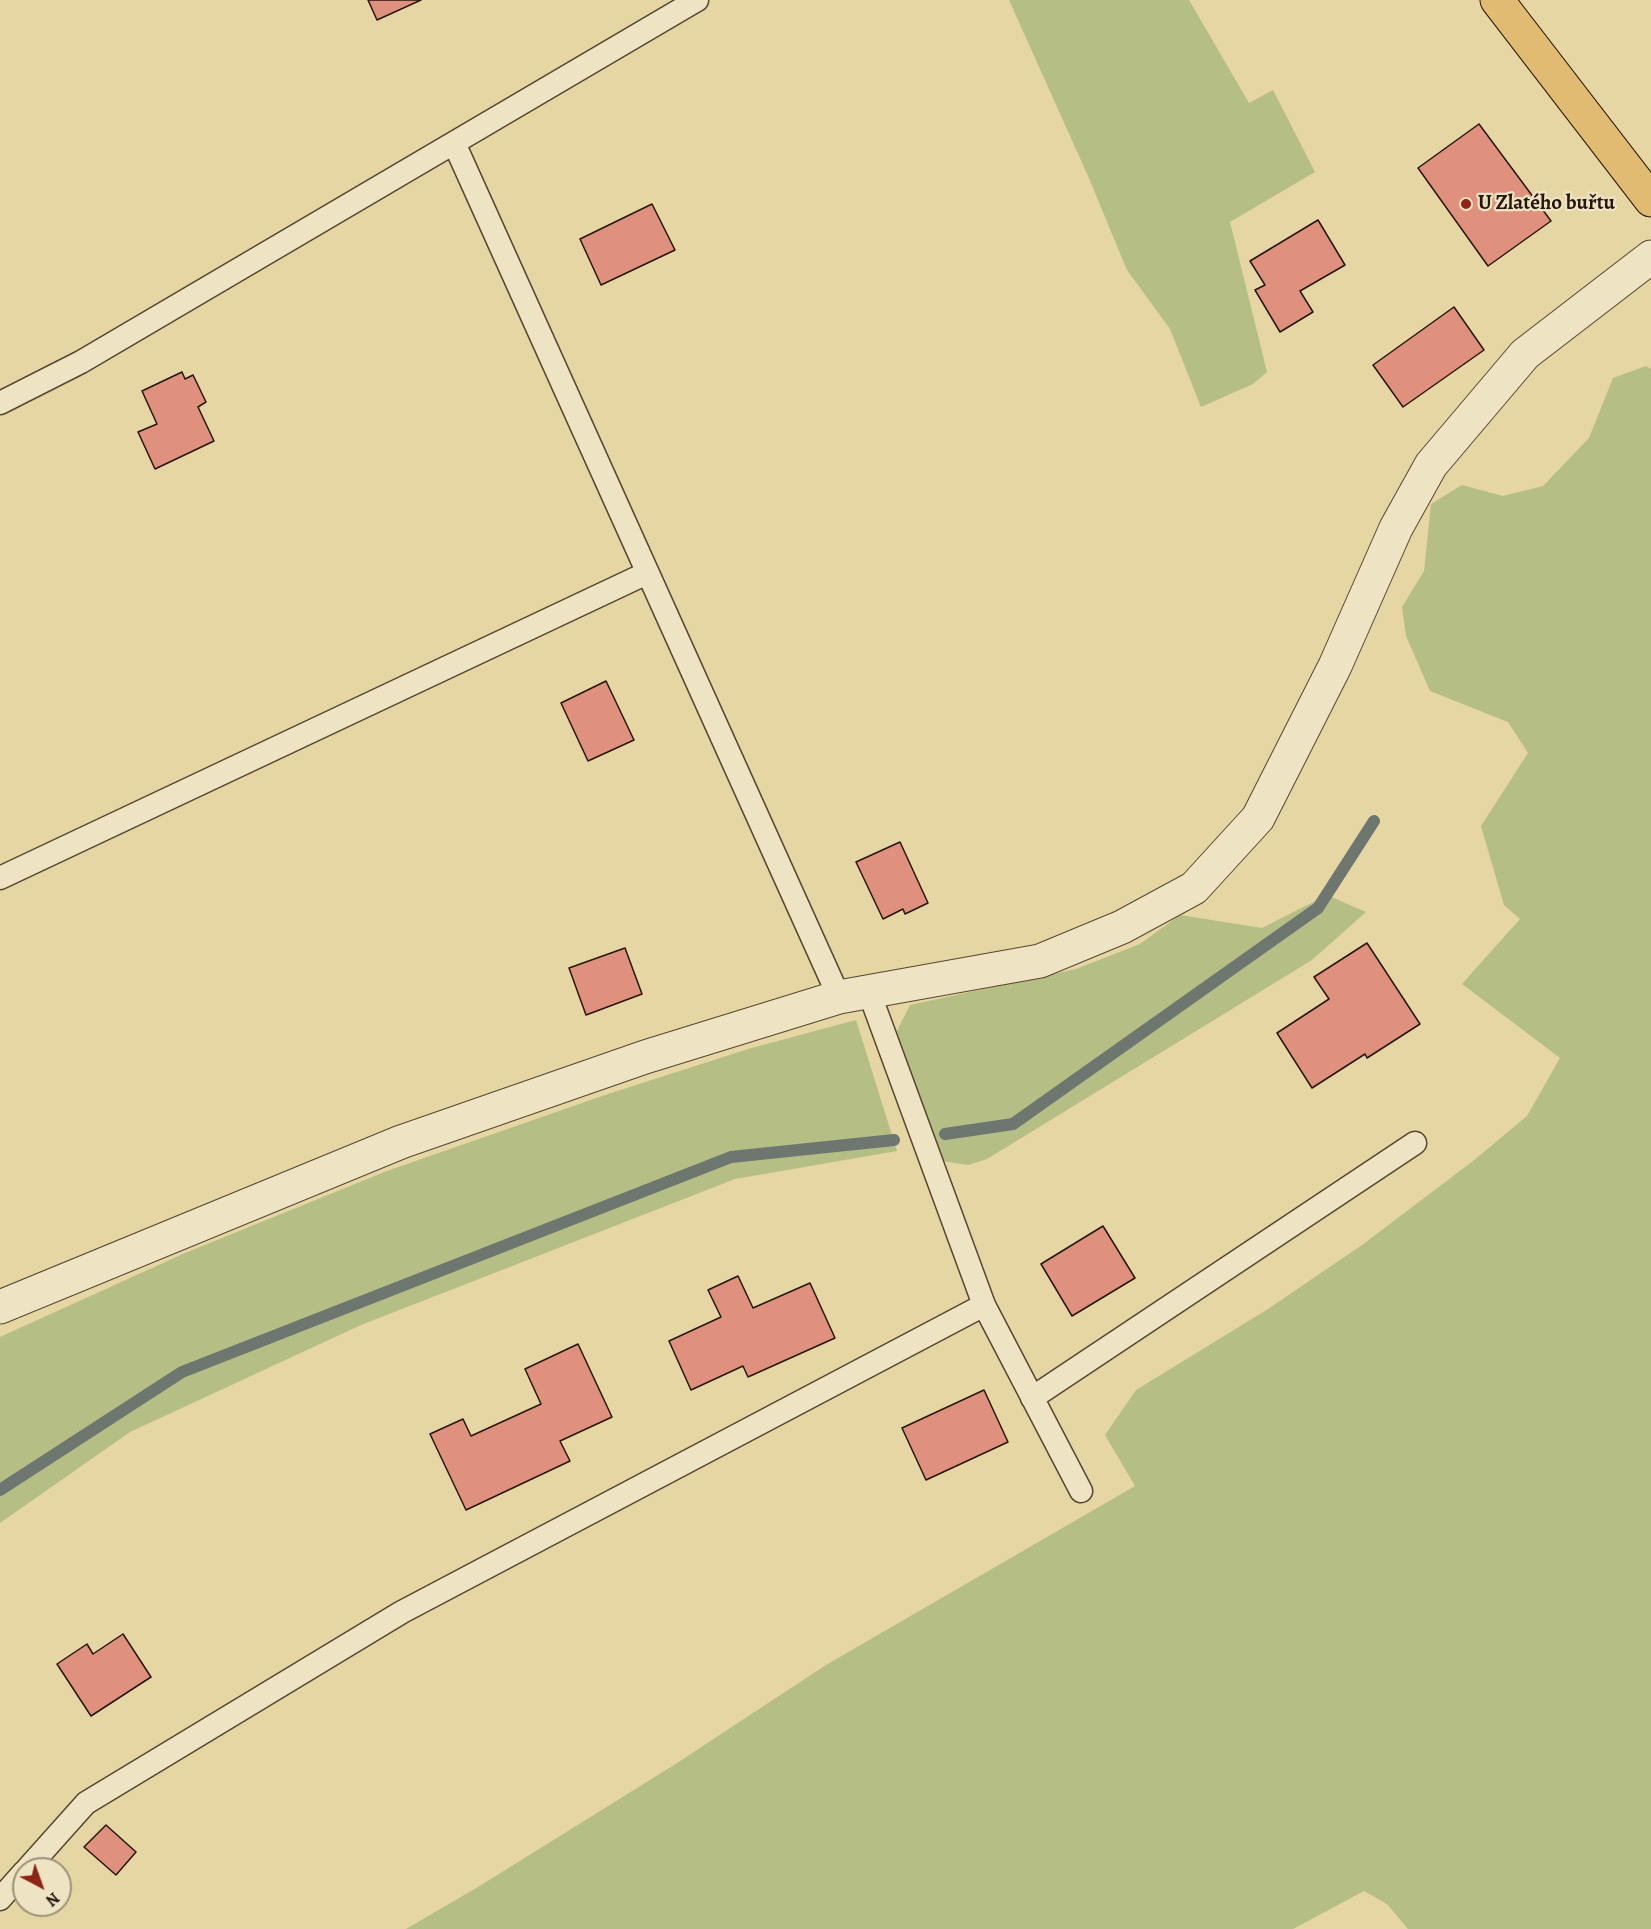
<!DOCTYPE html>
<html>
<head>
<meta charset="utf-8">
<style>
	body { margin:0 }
	#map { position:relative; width:1651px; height:1929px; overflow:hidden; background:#e5d6a3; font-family:Alegreya,serif }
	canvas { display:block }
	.north { position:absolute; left:12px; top:1857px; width:60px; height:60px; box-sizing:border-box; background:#eee4c3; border:2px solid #9e9279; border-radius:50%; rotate:139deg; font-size:16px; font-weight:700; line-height:24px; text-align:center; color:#26160a }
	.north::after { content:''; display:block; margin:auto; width:21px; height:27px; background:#8f2418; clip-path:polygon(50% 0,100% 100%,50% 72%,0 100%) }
</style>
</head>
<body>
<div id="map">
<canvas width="1651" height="1929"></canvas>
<div class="north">N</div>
</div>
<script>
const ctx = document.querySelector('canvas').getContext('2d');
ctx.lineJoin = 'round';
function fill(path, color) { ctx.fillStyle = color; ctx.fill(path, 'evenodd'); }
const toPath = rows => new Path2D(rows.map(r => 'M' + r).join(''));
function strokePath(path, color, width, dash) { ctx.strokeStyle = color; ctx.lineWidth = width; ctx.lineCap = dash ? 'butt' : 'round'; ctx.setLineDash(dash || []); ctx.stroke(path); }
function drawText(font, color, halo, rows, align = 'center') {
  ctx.font = font + ' Alegreya,serif'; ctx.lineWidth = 4.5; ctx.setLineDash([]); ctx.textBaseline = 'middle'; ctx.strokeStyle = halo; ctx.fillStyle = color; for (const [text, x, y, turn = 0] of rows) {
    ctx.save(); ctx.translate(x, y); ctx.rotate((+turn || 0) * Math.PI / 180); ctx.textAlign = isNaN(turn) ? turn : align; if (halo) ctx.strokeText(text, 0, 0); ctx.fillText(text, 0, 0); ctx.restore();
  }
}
fill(toPath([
	[1009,0,1189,0,1249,103,1273,90,1315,172,1230,222,1267,372,1253,384,1201,407,1170,329,1127,270,1088,176],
	[1646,366,1651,369,1651,1929,1408,1929,1387,1904,1364,1891,1293,1929,406,1929,478,1887,674,1765,826,1665,1135,1486,1105,1435,1136,1390,1268,1309,1362,1245,1473,1161,1527,1116,1560,1058,1462,984,1520,919,1504,905,1481,826,1528,753,1508,722,1430,691,1406,636,1402,607,1424,571,1431,504,1462,485,1503,496,1543,486,1589,438,1613,378],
	[1327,895,1366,912,1312,960,987,1159,968,1165,942,1161,907,1068,896,1033,910,1005,1076,969,1140,944,1180,915,1262,928],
	[856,1020,897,1151,735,1179,361,1325,130,1432,0,1523,0,1337,185,1253,387,1171,605,1095,748,1049]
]), '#b5be85');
strokePath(toPath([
	[945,1134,1013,1124,1318,908,1374,821],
	[0,1490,182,1372,731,1157,894,1140]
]), '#6d766f', 12);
const building = toPath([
	[368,0,421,0,377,20,368,0],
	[1479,124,1551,221,1488,266,1418,168,1479,124],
	[652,204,675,250,601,285,580,239,652,204],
	[1318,220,1345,265,1300,291,1313,312,1280,332,1255,290,1265,285,1250,261,1318,220],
	[1454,307,1484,350,1403,407,1373,365,1454,307],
	[182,372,185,379,193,375,206,402,198,407,214,441,155,469,138,432,157,424,142,391,182,372],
	[606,681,634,740,588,761,561,703,606,681],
	[900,842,928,903,905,914,903,909,883,919,856,862,900,842],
	[1367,943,1420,1024,1367,1058,1365,1054,1312,1088,1277,1033,1329,999,1314,977,1367,943],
	[625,948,642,994,586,1015,569,968,625,948],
	[1103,1226,1135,1278,1072,1316,1041,1264,1103,1226],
	[738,1276,753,1308,810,1283,835,1338,748,1377,743,1366,691,1390,669,1341,721,1317,708,1290,738,1276],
	[578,1344,612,1417,560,1441,570,1461,466,1510,430,1434,463,1419,471,1436,541,1404,525,1369,578,1344],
	[984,1390,1008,1442,926,1480,902,1428,984,1390],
	[123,1634,151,1677,91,1716,57,1664,87,1644,93,1654,123,1634],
	[106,1825,136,1852,116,1875,84,1847,106,1825]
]);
fill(building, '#df917e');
strokePath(building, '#26160a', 1.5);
const service = toPath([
	[454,143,839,997],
	[0,403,81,362,697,0],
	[0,878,647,573],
	[984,1305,1081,1491],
	[1032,1398,1415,1143],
	[27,1869,86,1803,402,1612,984,1305,869,992],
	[0,1899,24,1872]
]);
const minor = toPath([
	[0,1307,401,1142,645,1057,839,997,1040,961,1122,927,1194,888,1258,818,1335,666,1396,528,1431,465,1525,354,1651,257]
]);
const primary = toPath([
	[1497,0,1651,200]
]);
strokePath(service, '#564630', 25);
strokePath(minor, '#564630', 35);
strokePath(primary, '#26160a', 35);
strokePath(service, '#eee4c3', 22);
strokePath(minor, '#eee4c3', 33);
strokePath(primary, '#e2bb72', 33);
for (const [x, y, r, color] of [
	[1466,204,6,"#8f2418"]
]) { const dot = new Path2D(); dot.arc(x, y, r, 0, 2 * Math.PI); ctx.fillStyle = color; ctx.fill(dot); strokePath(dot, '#eee4c3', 2); }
drawText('bold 21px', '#26160a', '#eee4c3', [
	["U Zlatého buřtu",1478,204]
], 'left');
</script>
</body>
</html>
